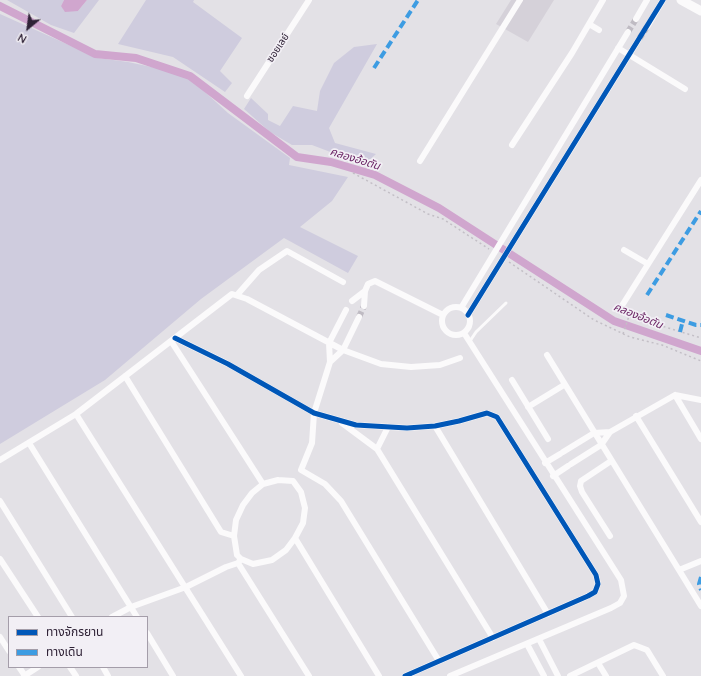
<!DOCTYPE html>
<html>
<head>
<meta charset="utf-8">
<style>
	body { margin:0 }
	#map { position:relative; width:701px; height:676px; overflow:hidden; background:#e3e1e6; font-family:Quicksand,"Noto Sans Thai",sans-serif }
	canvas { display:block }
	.legend { position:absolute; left:8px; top:616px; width:140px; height:52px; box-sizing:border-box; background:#f2eff5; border:1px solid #a49da9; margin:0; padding:5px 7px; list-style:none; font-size:12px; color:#2f2236 }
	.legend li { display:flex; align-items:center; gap:8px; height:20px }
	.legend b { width:20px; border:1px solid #a49da9 }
	.north { position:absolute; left:8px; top:8px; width:40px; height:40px; -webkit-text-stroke:3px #f2eff5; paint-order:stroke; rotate:209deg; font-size:11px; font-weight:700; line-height:16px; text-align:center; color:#2f2236 }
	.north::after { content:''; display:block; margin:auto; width:14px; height:18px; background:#2f2236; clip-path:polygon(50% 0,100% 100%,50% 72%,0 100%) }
</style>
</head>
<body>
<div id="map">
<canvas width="701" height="676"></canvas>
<ul class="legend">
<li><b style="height:5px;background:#0057b8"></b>ทางจักรยาน</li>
<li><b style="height:5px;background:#3d9ce2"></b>ทางเดิน</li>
</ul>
<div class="north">N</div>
</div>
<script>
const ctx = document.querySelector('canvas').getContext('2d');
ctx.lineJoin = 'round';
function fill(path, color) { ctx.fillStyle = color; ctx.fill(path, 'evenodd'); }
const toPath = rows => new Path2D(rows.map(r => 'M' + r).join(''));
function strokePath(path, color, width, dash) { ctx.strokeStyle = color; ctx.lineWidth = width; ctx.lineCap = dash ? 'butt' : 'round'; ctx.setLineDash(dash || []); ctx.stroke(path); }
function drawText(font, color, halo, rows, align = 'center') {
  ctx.font = font + ' Quicksand,"Noto Sans Thai",sans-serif'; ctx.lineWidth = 3.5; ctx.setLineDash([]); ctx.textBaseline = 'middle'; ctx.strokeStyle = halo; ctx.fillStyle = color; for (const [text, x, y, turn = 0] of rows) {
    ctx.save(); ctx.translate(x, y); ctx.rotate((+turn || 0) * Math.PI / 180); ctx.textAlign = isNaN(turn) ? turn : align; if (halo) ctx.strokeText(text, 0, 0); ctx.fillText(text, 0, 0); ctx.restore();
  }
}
fill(toPath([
	[511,0,554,0,528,42,496,24]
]), '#d5d1d9');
fill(toPath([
	[7,0,64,0,61,6,78,11,87,0,99,0,74,33,51,25],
	[146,0,194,0,193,2,242,38,220,71,232,83,225,92,173,57,118,44],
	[0,14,98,58,128,62,161,69,192,80,228,113,290,158,289,165,348,177,332,201,300,227,358,256,348,273,284,238,201,299,105,380,0,444],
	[377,44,329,128,335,143,376,154,367,162,354,161,312,145,292,145,270,132,244,109,251,98,268,114,268,120,280,126,293,106,317,111,320,91,334,63,354,47]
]), '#cfccde');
fill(toPath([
	[64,0,87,0,78,11,65,12,61,6]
]), '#d0a6ce');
strokePath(toPath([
	[0,6,95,54,136,58,190,76,297,157,331,162,375,175,439,208,614,321,701,351]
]), '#d0a6ce', 8);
strokePath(toPath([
	[628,32,636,19],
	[639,39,647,27],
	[359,317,364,306]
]), '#bfbbc3', 6, [6, 3]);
strokePath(toPath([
	[353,173,428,214,443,219,489,249],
	[509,262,594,320,630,337,662,345,701,361],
	[623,334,629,316,701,338]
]), '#c3bfc6', 1.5, [2, 3]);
strokePath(toPath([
	[470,341,476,332,506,303]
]), '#fbfafb', 3);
strokePath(toPath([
	[636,19,647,0],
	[589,24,599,30],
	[647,27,663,0],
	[618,48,685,89],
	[247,96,309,0],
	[512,145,572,53,603,0],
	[420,161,520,0],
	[624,250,648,264],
	[237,295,259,270,287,251,343,282],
	[352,301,365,291],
	[623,304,701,180],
	[364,306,365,291,368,284,375,281,443,315],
	'442 321a14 14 0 1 1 28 0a14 14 0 1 1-28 0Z',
	[461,308,628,32],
	[346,310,329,343,330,362,314,413,312,443,301,470,325,484,341,501,439,661],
	[468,315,639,39],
	[175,338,228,364,314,413,356,425,407,428,435,426,459,421,487,413,497,417,596,575,598,584,595,592,588,596,405,676],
	[171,341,263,484],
	[547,355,679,570,701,561],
	[330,362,343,350,359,317],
	[125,376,221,532,234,536],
	[512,380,548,439],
	[675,395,701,439],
	[528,407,564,385],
	[76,414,241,676],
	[636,416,701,522],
	[342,423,377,449,493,638],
	[435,426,548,614],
	[29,443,137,617],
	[377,449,388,427],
	[563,452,594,433,610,432],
	[0,460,76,414,232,294,247,299,343,350,381,364,411,367,440,365,460,358],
	[545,463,560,454],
	[571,464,601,445,610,432,675,395,701,400],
	[553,476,568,466],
	[278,480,293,481,301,492,305,508,303,523,295,538,286,550,272,560,253,564,241,559,237,555,234,536,236,520,243,505,252,493,263,484,278,480],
	[0,501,72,617],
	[610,536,582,492,580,486,581,481,611,461],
	[295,538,379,676],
	[0,559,38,617],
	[238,563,309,676],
	[679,570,701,606],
	[112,617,131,607,186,587,226,567,238,563,241,559],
	[147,633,173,676],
	[0,637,9,651],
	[539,639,558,676],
	[527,644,544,676],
	[598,663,606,676],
	[19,667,25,676],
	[70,667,76,676],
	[103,667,108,676],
	[24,676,38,667],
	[450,676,611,608,620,603,624,596,621,580,464,333],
	[570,676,634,645,647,650,663,676]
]), '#fbfafb', 6);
strokePath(toPath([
	[681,0,701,11]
]), '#fbfafb', 9);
strokePath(toPath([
	[374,68,418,0],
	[647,295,701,211],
	[666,315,696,325,701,325],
	[680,332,683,320],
	[701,577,699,584,701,590]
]), '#3d9ce2', 4, [8, 4]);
strokePath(toPath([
	[468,315,663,0],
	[175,338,228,364,314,413,356,425,407,428,435,426,459,421,487,413,497,417,596,575,598,584,595,592,588,596,405,676]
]), '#0057b8', 5);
drawText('10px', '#2f2236', '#f2eff5', [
	["ซอยเลย์",278,48,-57]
]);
drawText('italic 11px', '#6a2464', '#f2eff5', [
	["คลองอ้อตัน",355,159,17],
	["คลองอ้อตัน",638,316,22]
]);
</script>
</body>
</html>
